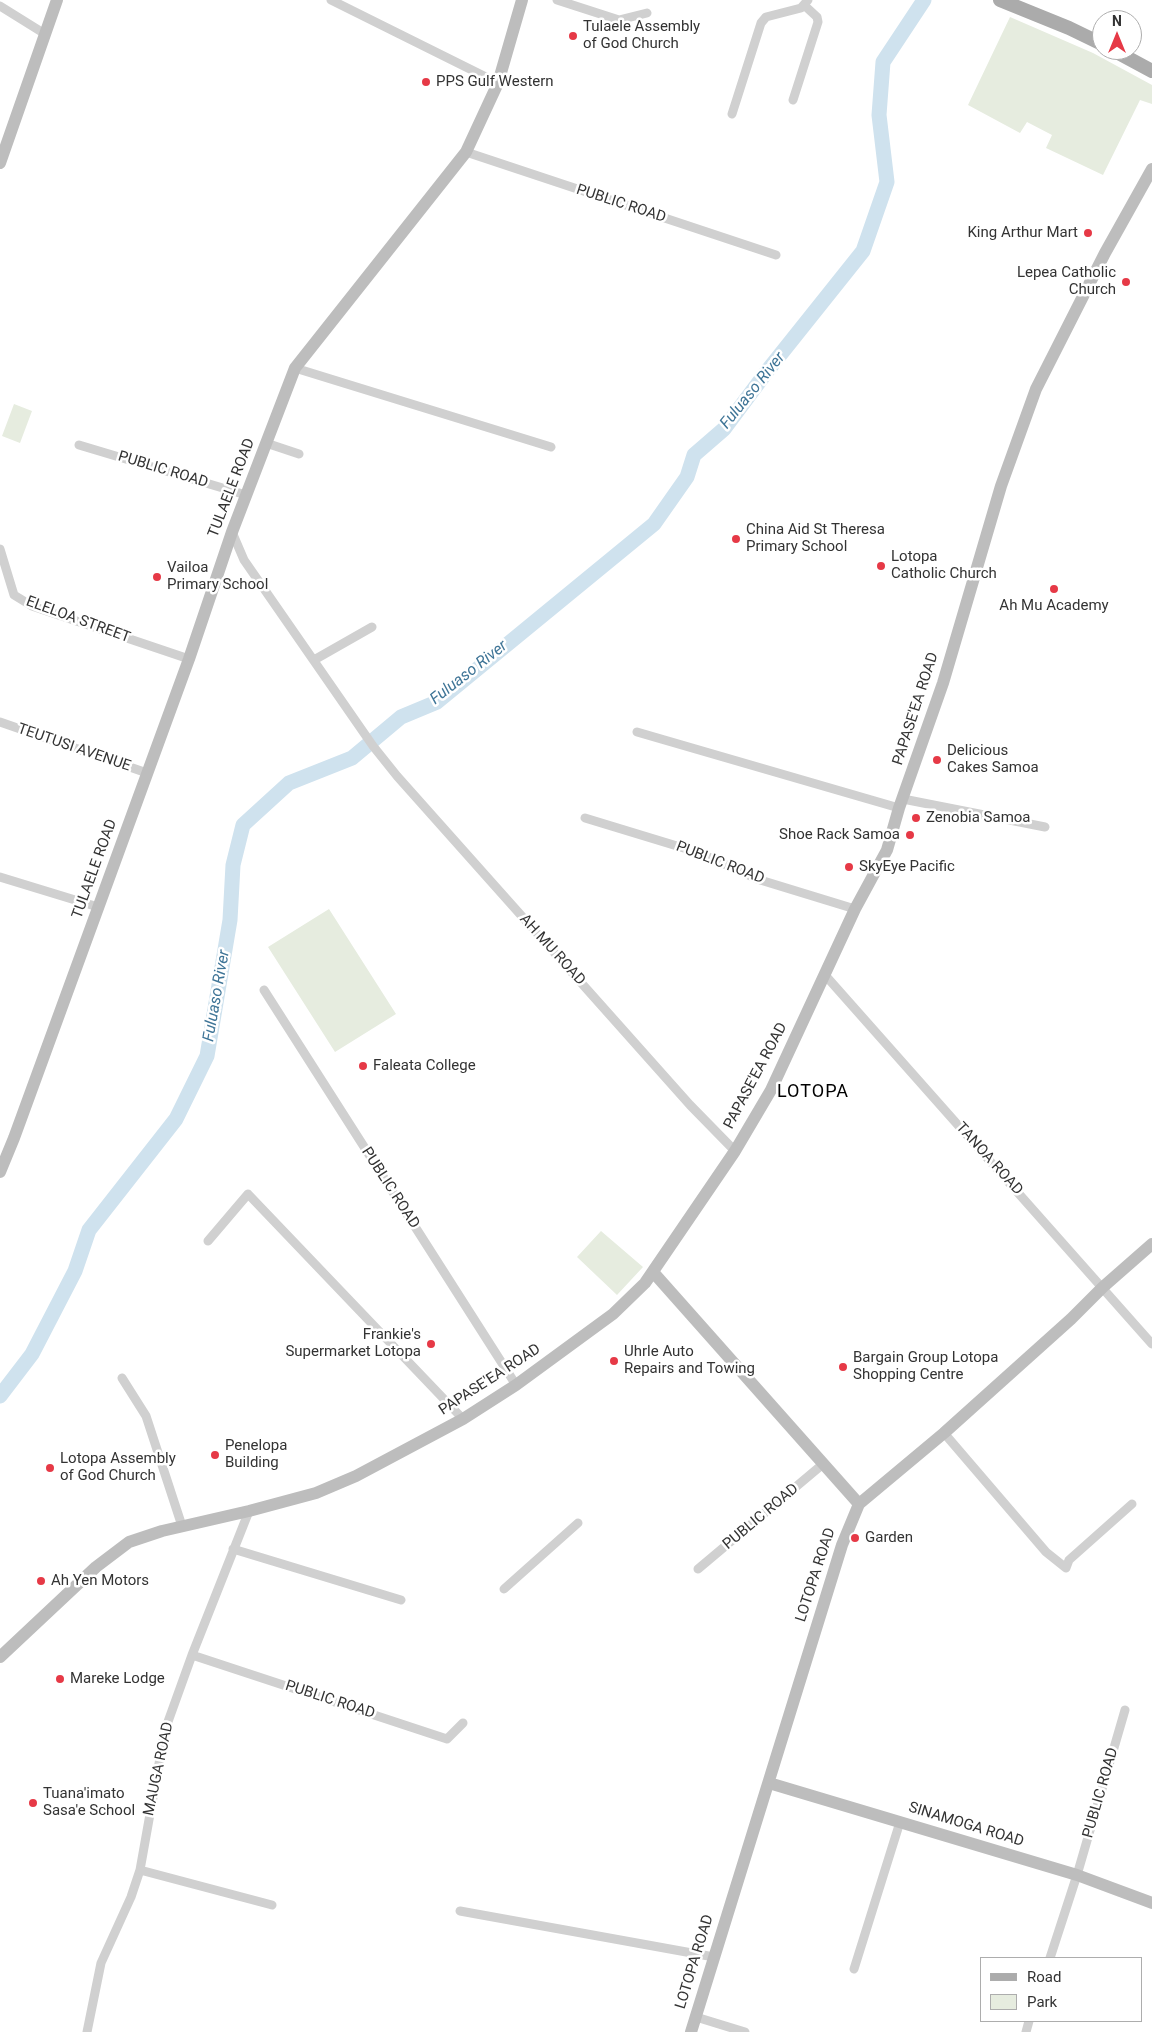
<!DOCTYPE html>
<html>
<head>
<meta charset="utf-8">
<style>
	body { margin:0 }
	#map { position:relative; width:1152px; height:2032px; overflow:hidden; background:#fff; font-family:Roboto,sans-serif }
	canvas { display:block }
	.legend { position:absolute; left:980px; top:1957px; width:162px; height:65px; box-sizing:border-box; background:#fff; border:1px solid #adadad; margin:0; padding:6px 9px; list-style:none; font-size:15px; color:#333 }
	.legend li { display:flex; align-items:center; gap:10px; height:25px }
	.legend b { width:25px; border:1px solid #adadad }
	.north { position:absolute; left:1092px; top:10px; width:50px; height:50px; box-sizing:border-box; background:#fff; border:1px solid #adadad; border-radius:50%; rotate:0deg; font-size:14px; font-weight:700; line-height:20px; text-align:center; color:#333 }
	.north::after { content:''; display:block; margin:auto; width:18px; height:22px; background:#e63946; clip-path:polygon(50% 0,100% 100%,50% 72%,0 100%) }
</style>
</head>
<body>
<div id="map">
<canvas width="1152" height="2032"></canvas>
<ul class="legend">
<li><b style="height:6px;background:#ababab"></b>Road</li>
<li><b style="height:14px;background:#e6ecdf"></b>Park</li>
</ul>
<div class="north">N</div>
</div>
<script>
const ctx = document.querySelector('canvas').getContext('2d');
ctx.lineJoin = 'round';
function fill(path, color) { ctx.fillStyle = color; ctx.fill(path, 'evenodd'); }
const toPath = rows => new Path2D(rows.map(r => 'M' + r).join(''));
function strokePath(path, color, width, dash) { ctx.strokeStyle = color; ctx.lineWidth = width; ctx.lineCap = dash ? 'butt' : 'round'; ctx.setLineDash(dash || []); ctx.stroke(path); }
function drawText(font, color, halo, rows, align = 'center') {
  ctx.font = font + ' Roboto,sans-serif'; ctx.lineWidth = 5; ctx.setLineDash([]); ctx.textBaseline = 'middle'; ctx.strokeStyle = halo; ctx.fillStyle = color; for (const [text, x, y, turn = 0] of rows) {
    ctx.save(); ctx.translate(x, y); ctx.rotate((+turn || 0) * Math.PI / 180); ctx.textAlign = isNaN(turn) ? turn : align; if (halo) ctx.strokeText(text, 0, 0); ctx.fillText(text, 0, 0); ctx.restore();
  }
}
fill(toPath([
	[1010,17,1093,53,1152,85,1152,104,1140,100,1103,175,1046,148,1052,135,1027,122,1020,133,968,105],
	[14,404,32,411,20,443,2,436],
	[329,909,396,1014,335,1052,268,947],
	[601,1231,643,1267,617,1295,577,1257]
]), '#e6ecdf');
strokePath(toPath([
	[0,1396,32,1354,75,1271,89,1230,176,1119,207,1056,230,920,233,865,243,825,289,783,352,758,401,717,437,702,654,524,687,477,694,455,724,429,768,370,863,251,887,182,879,115,883,62,924,0]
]), '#cfe2ee', 15);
strokePath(toPath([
	[331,0,498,83],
	[557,0,619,20,647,13],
	[0,6,45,34],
	[793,100,818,22,817,17,804,5],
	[732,114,761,23,766,17,801,8,808,0],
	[466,152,776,255],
	[295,368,551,447],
	[266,443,299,454],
	[79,445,246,495],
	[232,532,244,560,373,746,397,776,690,1105,735,1151],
	[0,549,14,595,32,606,189,659],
	[314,660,372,627],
	[0,722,147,773],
	[637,732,899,808],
	[903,799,1045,827],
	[585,818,700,853,757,879,855,909],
	[0,877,98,907],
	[825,975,1152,1344],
	[264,990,516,1385],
	[208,1241,248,1194,463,1419],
	[122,1378,146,1416,182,1526],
	[944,1433,1046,1552,1066,1568,1069,1560,1132,1504],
	[233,1549,401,1600],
	[698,1569,823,1464],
	[504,1589,578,1523],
	[192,1655,447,1739,463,1723],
	[140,1870,272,1905],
	[460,1911,714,1957],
	[1050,1958,1077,1875,1125,1710],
	[854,1969,900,1822],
	[696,2017,745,2032],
	[87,2032,101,1963,131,1897,140,1870,165,1730,192,1655,249,1511],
	[1026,2032,1029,2021]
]), '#d0d0d0', 9);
strokePath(toPath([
	[0,163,57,0],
	[0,1172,14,1138,189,659,232,532,295,368,466,152,498,83,522,0],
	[653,1272,859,1504],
	[0,1657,96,1567,129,1542,162,1531,249,1511,316,1493,356,1476,463,1419,516,1385,613,1314,645,1283,735,1151,771,1090,855,909,887,850,899,808,943,683,1001,486,1036,389,1105,253,1152,169],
	[769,1783,1077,1875,1152,1903],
	[691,2032,842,1545,859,1504,944,1433,1071,1319,1103,1287,1152,1244]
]), '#bdbdbd', 12);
strokePath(toPath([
	[1000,0,1069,28,1102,44],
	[1113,50,1152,71]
]), '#ababab', 14);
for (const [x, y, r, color] of [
	[573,36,5,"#e63946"],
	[426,82,5,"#e63946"],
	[1088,233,5,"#e63946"],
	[1126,282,5,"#e63946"],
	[736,539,5,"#e63946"],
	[881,566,5,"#e63946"],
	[157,577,5,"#e63946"],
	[1054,589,5,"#e63946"],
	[937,760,5,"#e63946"],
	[916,818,5,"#e63946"],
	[910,835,5,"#e63946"],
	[849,867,5,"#e63946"],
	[363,1066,5,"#e63946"],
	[431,1344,5,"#e63946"],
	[614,1361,5,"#e63946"],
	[843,1367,5,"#e63946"],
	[215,1455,5,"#e63946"],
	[50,1468,5,"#e63946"],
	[855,1538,5,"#e63946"],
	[41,1581,5,"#e63946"],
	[60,1679,5,"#e63946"],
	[33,1803,5,"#e63946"]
]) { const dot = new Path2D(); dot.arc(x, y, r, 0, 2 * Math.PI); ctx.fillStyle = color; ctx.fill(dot); strokePath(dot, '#fff', 2); }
drawText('15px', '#333', '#fff', [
	["Tulaele Assembly",583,27],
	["of God Church",583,44],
	["PPS Gulf Western",436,82],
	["King Arthur Mart",1078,233,"right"],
	["Lepea Catholic",1116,273,"right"],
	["Church",1116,290,"right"],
	["China Aid St Theresa",746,530],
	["Primary School",746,547],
	["Lotopa",891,557],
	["Catholic Church",891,574],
	["Vailoa",167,568],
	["Primary School",167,585],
	["Ah Mu Academy",1054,606,"center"],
	["Delicious",947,751],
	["Cakes Samoa",947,768],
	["Zenobia Samoa",926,818],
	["Shoe Rack Samoa",900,835,"right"],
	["SkyEye Pacific",859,867],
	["Faleata College",373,1066],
	["Frankie's",421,1335,"right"],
	["Supermarket Lotopa",421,1352,"right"],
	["Uhrle Auto",624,1352],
	["Repairs and Towing",624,1369],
	["Bargain Group Lotopa",853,1358],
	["Shopping Centre",853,1375],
	["Penelopa",225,1446],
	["Building",225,1463],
	["Lotopa Assembly",60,1459],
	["of God Church",60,1476],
	["Garden",865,1538],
	["Ah Yen Motors",51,1581],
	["Mareke Lodge",70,1679],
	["Tuana'imato",43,1794],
	["Sasa'e School",43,1811]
], 'left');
drawText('15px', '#333', '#fff', [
	["PUBLIC ROAD",621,204,18],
	["PUBLIC ROAD",163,470,17],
	["TULAELE ROAD",232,488,-69],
	["ELELOA STREET",78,620,20],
	["PAPASE'EA ROAD",916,709,-72],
	["TEUTUSI AVENUE",74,748,19],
	["PUBLIC ROAD",720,863,21],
	["TULAELE ROAD",95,869,-70],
	["AH MU ROAD",552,950,48],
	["PAPASE'EA ROAD",756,1076,-62],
	["TANOA ROAD",989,1159,48],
	["PUBLIC ROAD",390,1188,57],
	["PAPASE'EA ROAD",490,1380,-33],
	["PUBLIC ROAD",761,1517,-40],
	["LOTOPA ROAD",816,1575,-72],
	["PUBLIC ROAD",330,1700,18],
	["MAUGA ROAD",159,1769,-78],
	["PUBLIC ROAD",1101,1793,-74],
	["SINAMOGA ROAD",966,1825,17],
	["LOTOPA ROAD",695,1962,-73]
]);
drawText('italic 16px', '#3f7597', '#fff', [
	["Fuluaso River",753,391,-51],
	["Fuluaso River",469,673,-38],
	["Fuluaso River",217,996,-80]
]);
ctx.letterSpacing = '1px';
drawText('18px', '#000', '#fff', [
	["LOTOPA",813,1092]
]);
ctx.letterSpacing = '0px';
</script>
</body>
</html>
